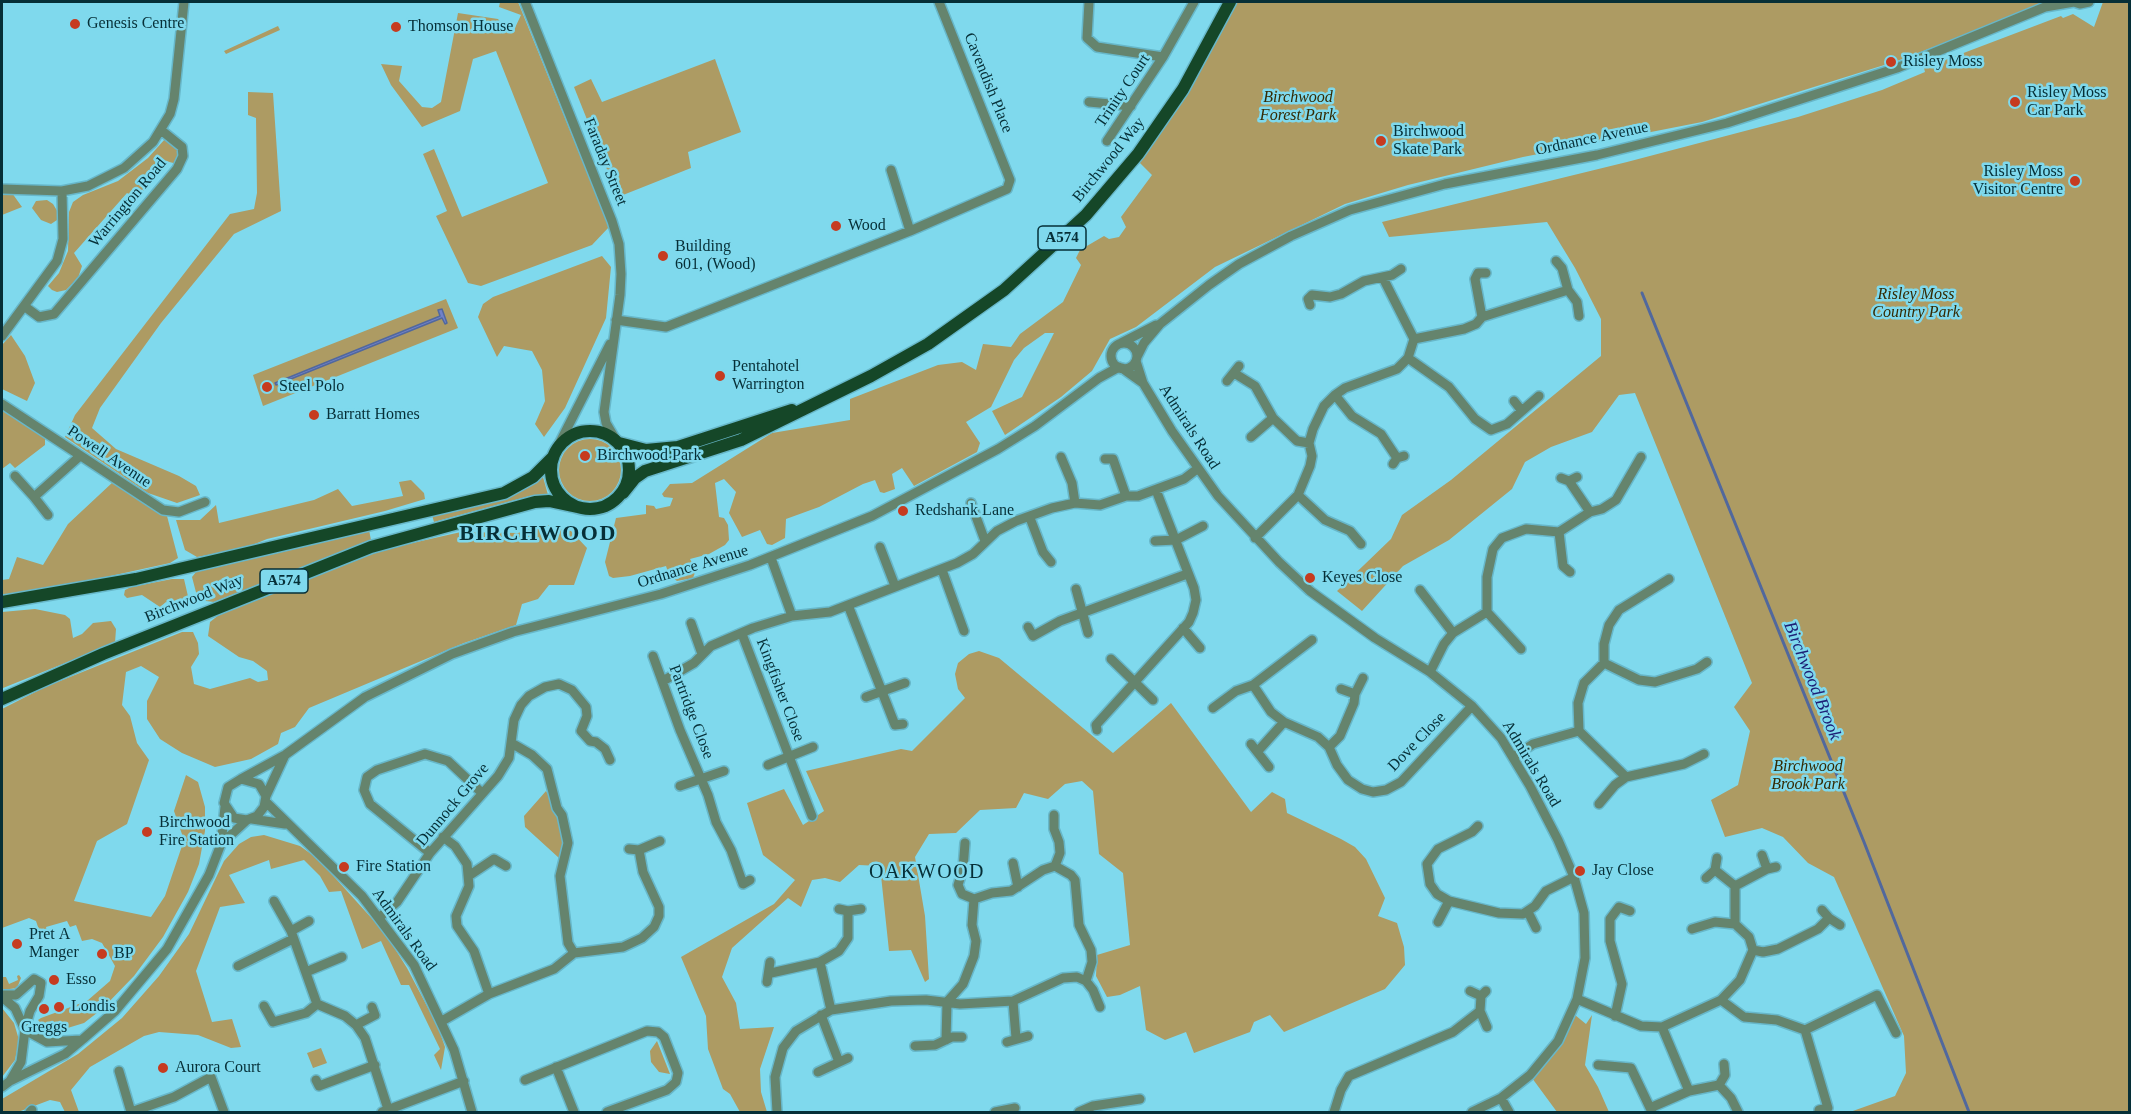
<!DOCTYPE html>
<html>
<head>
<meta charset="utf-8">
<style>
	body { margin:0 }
	#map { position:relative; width:2131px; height:1114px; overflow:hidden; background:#7fd9ed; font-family:Georgia,serif }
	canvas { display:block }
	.frame { position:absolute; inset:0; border:3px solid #062f37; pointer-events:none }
</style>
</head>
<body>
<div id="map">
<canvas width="2131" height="1114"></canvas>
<div class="frame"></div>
</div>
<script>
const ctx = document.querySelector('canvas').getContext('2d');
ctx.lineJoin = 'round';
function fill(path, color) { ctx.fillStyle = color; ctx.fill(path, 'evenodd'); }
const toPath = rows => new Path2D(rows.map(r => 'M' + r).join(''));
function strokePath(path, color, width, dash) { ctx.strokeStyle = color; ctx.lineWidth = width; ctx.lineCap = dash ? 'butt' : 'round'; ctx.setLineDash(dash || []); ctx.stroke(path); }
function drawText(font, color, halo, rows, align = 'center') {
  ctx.font = font + ' Georgia,serif'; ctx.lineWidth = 5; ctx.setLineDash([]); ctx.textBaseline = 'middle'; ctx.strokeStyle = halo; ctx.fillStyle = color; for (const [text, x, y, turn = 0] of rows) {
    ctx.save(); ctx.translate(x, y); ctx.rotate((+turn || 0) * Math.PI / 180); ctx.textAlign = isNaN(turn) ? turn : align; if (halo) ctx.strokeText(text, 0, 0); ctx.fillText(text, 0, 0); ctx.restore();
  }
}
fill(toPath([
	[500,2,518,2,609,227,592,245,481,286,468,283,436,216,447,211,423,154,434,149,462,217,548,183,496,51,473,59,460,111,422,127,391,85,381,64,402,66,399,81,422,107,432,108,441,102,458,13,498,19,506,29,514,30,521,15,499,7],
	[1235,2,2043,2,1994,24,1897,61,1702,122,1523,157,1408,185,1345,204,1215,267,1136,327,1110,339,1092,371,1061,397,1005,435,992,411,1022,397,1054,333,1045,333,1024,348,1014,360,991,407,966,422,980,443,977,452,914,486,902,468,892,474,895,489,884,493,880,492,875,480,863,484,819,507,786,519,785,538,772,545,767,544,760,530,742,537,729,513,736,492,724,479,715,483,719,517,724,518,728,525,729,540,725,545,709,554,690,559,696,570,693,578,677,581,669,575,666,566,630,576,613,578,609,576,605,562,616,518,646,514,646,505,654,506,656,509,670,506,673,498,664,497,662,494,670,484,692,483,772,433,850,420,850,399,938,365,962,362,976,370,983,344,1011,347,1020,334,1063,302,1081,265,1076,258,1080,250,1104,236,1109,239,1119,237,1126,227,1121,217,1152,175,1138,161],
	[2103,2,2130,2,2129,1112,1850,1112,1895,1096,1906,1073,1904,1036,1834,877,1808,863,1783,837,1762,828,1725,837,1711,800,1738,785,1750,731,1734,707,1752,683,1635,393,1619,395,1592,432,1551,447,1525,462,1512,489,1449,540,1403,566,1362,611,1337,591,1391,539,1402,515,1451,480,1601,356,1601,319,1575,268,1547,222,1389,237,1382,222,1627,162,1798,117,1882,90,1925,72,1924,68,2061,16,2063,18,2073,14,2094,27],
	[278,26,280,30,226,54,224,51],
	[715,59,741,132,688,152,691,168,618,197,574,87,591,79,602,102],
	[248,92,273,93,281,211,234,234,161,323,100,408,92,428,116,449,179,476,196,486,200,495,177,503,148,493,65,437,75,415,230,214,254,209,257,193,256,118,248,115],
	[165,139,178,151,177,164,162,160,158,162,159,171,150,185,140,195,135,197,127,193,74,253,82,266,78,278,66,290,57,292,52,290,48,286,59,273,68,251,69,212,73,202,83,195,118,181,148,158],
	[2,192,12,193,22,207,2,215],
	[47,200,53,204,59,214,57,220,51,224,41,220,32,208,36,201],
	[602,256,611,267,606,318,565,408,544,437,535,424,545,401,542,370,532,351,504,346,497,357,478,317,483,304,493,297],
	[446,299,458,328,263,406,253,375],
	[11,335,25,356,35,383,27,401,2,389,2,345],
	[2,407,45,437,45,445,15,468,10,463,2,469],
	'559 470a31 31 0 1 1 62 0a31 31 0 1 1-62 0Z',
	[543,477,548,495,530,496,434,522,432,515,515,494],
	[411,480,424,493,425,499,385,511,267,539,245,548,197,557,185,550,176,520,200,520,216,505,219,523,314,500,338,489,352,506,403,496,399,482],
	[113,482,167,516,178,558,170,563,51,589,2,596,2,580,9,579,17,557,43,565,68,524],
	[544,524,571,531,587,548,574,585,549,585,538,599,522,604,516,625,464,643,309,708,295,727,281,733,278,744,251,759,215,767,182,753,160,739,147,719,147,701,159,677,141,666,126,672,122,705,130,716,137,743,149,760,127,824,97,841,74,901,151,917,165,896,184,840,174,811,186,775,198,782,205,807,205,831,199,864,188,892,163,937,134,976,102,1009,84,1023,61,1030,45,1028,38,1020,41,1018,87,1001,110,981,115,966,102,943,92,939,82,941,76,925,70,927,67,921,46,927,48,935,41,936,36,921,29,918,2,928,2,709,45,687,182,632,193,632,198,643,199,654,191,667,194,684,210,689,250,678,258,682,268,680,267,671,253,661,239,657,208,636,210,622,220,614,377,551,461,532,518,533],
	[369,530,371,540,214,602,198,600,192,577,196,572],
	[172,579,184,579,190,605,184,608,166,602,160,607,142,595,127,598,124,595,125,590,131,587],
	[35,609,65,615,70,619,73,638,82,634,93,623,111,621,116,629,115,643,3,688,2,612],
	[979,651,999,658,1113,753,1171,703,1251,812,1272,792,1285,799,1287,813,1341,839,1355,847,1366,859,1385,898,1378,916,1397,923,1404,947,1405,965,1385,989,1284,1032,1270,1015,1254,1022,1250,1032,1194,1053,1186,1032,1165,1040,1146,1030,1140,986,1120,995,1107,997,1096,976,1097,955,1130,945,1123,873,1099,854,1093,791,1082,781,1065,784,1048,799,1024,793,1016,808,980,810,956,833,929,834,915,857,925,916,929,979,925,982,911,950,889,951,880,866,859,865,840,882,825,878,812,880,801,907,788,898,732,948,722,977,736,1003,740,1029,774,1027,760,1069,761,1092,767,1112,740,1112,730,1094,723,1089,708,1049,706,1016,681,957,774,904,795,880,763,855,747,803,784,789,803,825,824,811,806,771,901,749,912,751,965,698,958,689,955,674,958,663,969,654],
	[546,791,560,817,563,845,559,858,525,827,524,816],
	[264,835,300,846,318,859,385,933,407,968,438,1027,445,1047,441,1070,434,1055,440,1049,409,985,401,985,381,941,362,949,341,891,329,892,320,876,304,860,271,869,269,860,229,875,245,903,220,907,196,971,212,1022,232,1019,241,1047,231,1048,198,1035,159,1032,144,1036,90,1067,71,1090,79,1112,65,1112,60,1102,50,1100,18,1112,2,1112,2,1099,78,1054,122,1018,159,976,189,934,224,861,239,844,251,837],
	[19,975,21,978,17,988,2,990,2,977,6,977,9,984,18,980,17,976],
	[2,1008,14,1023,19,1040,15,1060,2,1077],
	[1575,1015,1586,1024,1592,1015,1585,1065,1598,1087,1609,1112,1557,1112,1532,1078,1561,1043],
	[657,1041,670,1074,659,1072,651,1062,650,1051],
	[321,1048,327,1063,313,1068,307,1053]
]), '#ad9b63');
const water = toPath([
	[442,309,447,323,445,324,442,318,276,385,275,383,440,316,438,310,442,309]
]);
fill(water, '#7181c9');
strokePath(water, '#51689d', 1.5);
strokePath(toPath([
	[1642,293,1864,842,1969,1112]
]), '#51689d', 3);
const minor = toPath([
	[525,2,612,221,619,244,621,274,620,295,604,412,606,423,616,440],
	[1089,2,1087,38,1097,47,1163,57],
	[2074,2,2080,4,2089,2],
	[1089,102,1131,106],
	[1107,141,1163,57,1194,2],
	[2,189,62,191,88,186,124,168,153,142,170,114,174,99,184,2],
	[910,231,1007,189,1010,180,939,2],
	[1556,261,1562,268,1568,290,1577,302,1579,316],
	[1383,278,1414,339],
	[1310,305,1308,299,1312,295,1330,297,1341,294,1364,281,1392,275,1401,269],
	[24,306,39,317,54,314,177,169,183,156,182,147,161,130],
	[1482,317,1475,279,1478,273,1486,273],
	[616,320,666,327,910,231,891,170],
	[2,336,57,261,63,239,62,191],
	'1111 356a13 13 0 1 1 26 0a13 13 0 1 1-26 0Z',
	[1121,343,1156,325],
	[1137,357,1144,343,1160,324,1209,285,1239,264,1291,236,1350,210,1445,184,1597,155,1727,123,1897,68,2045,7,2074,2],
	[1408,358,1449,387,1475,419,1491,430,1507,424,1539,396],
	[1136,361,1143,383,1172,431,1218,496,1279,562,1310,591,1375,638,1430,672,1472,706,1501,738,1530,786,1558,840,1574,877,1584,913,1585,958,1577,999,1558,1041,1530,1075,1501,1098,1472,1112],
	[1122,368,1143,383],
	[1234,373,1255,386,1273,418,1297,441,1309,443],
	[1227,381,1239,366],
	[1335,395,1352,416,1381,434,1397,458],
	[1514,401,1522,411],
	[2,404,163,510,179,512,205,502],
	[1251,437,1273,418],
	[556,450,610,344],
	[1061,457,1072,483,1075,503],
	[1105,459,1113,459,1126,496],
	[1393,464,1397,458,1404,456],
	[15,476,34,497],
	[1561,478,1569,481,1577,477],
	[1569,481,1590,512],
	[1298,495,1325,520,1350,531,1361,544],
	[971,503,985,541],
	[48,515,34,497,80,456],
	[1030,518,1043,552,1051,562],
	[1559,532,1563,566,1570,572],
	[1255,538,1298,495,1310,466,1312,456,1309,443,1313,429,1324,406,1335,395,1345,388,1397,369,1408,358,1414,339,1464,329,1476,324,1482,317,1568,290],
	[1155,541,1176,540,1203,526],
	[880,547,895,586],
	[771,558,792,616],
	[942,570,964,631],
	[1076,589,1088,633],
	[1420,590,1453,633],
	[848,605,895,725,903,724],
	[1487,612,1521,649],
	[691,623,702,654],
	[1028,627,1033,636,1060,621,1187,574],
	[1183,628,1200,648],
	[742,634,812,816],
	[653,656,680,730,708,795,716,822,731,850,743,884,750,880],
	[1111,659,1153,700],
	[1604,663,1639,680,1655,682,1697,669,1707,662],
	[1430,672,1444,644,1453,633,1487,612,1487,577,1493,549,1502,538,1526,529,1559,532,1590,512,1602,509,1616,500,1641,457],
	[663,681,694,663,711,646,753,628,792,616,830,612,957,563,973,554,997,531,1016,521,1052,508,1075,503,1100,505,1126,496,1138,496,1184,479,1197,469],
	[1253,685,1271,712,1284,722,1318,737,1329,747,1337,765,1348,780,1362,789,1373,792,1386,790,1401,782,1472,706],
	[1341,689,1355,694],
	[866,697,905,683],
	[1213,708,1236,691,1253,685,1312,640],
	[1097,730,1096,725,1189,622,1193,613,1196,600,1194,588,1156,490],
	[1579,731,1626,777],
	[513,744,532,755,547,769,557,808,562,815,568,843,560,876,568,943,574,953],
	[1251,744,1269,767],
	[1329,747,1340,736,1354,703,1355,694,1363,678],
	[1258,751,1284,722],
	[1513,757,1533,744,1579,731,1578,703,1584,683,1604,663,1604,644,1609,625,1619,610,1669,579],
	[768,765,813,747],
	[241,779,285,755,365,697,452,654,513,632,661,594,750,565,872,516,998,449,1035,426,1099,378,1119,367],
	[680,786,724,771],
	[266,796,285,755],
	[266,802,362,896,414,965,454,1050,472,1112],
	[1599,804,1615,785,1626,777,1684,764,1704,754],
	[1054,815,1054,829,1059,842,1060,853,1055,866],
	[252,819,285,824],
	[1478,826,1472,832,1438,849,1427,864,1430,884,1437,894,1449,901,1499,913,1523,914,1535,906,1546,891,1574,877],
	[443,837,455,846,467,864,469,886,456,916,457,926,474,951,489,994],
	[221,844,247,820,257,816,264,807,266,796,259,784,241,779,228,787,224,803,234,818,247,820],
	[629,849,639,850,660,841],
	[430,853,370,804,364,790,367,777,377,770,425,754,448,761,482,793],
	[1762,855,1767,869,1776,867],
	[1013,863,1018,887],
	[1715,870,1735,886],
	[470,875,494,859,506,866],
	[1706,878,1715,870,1717,858],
	[974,899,992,893,1011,891,1043,870,1055,866,1071,875,1075,880,1079,925,1091,950,1092,962,1086,981],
	[274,901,291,931,317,1004,345,1016,356,1025,365,1038,389,1112],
	[839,909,848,911,861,909],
	[1822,910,1829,918,1840,925],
	[1528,912,1536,928],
	[380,917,397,902,430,853,498,776,509,758,514,720,521,705,529,696,545,687,559,684,572,690,586,707,587,716,581,731,590,741,596,742,605,749,610,760],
	[1438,922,1449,901],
	[1692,929,1715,922,1735,924],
	[291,931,309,921],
	[1753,950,1749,937,1735,924,1735,886,1767,869],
	[820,962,831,1010],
	[238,966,293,939],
	[306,972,342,957],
	[771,973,820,962,839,951,848,938,848,911],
	[767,982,770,962],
	[1470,991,1481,996,1486,991],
	[2,995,16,995,34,979,41,983,39,996,30,1011,25,1028],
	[1481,996,1480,1011,1487,1027],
	[2,997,15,1008,25,1030,21,1062,10,1081,2,1087],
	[1577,999,1641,1026,1662,1027,1721,1000,1740,980,1753,950,1763,952,1778,949,1818,929,1829,918],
	[1721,1000,1744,1017,1777,1020,1805,1030,1828,1108,1819,1110],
	[1013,1001,1016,1038],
	[264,1006,273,1022,306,1013,317,1004],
	[821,1015,839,1062],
	[1615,1016,1622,984,1610,941,1610,919,1619,907,1630,911],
	[442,1021,489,994,554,969,574,953,623,947,642,938,654,927,659,916,659,907,643,872,639,850],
	[356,1025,375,1015,372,1007],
	[1662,1027,1689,1091,1719,1085,1731,1098,1738,1112],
	[25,1030,47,1042,81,1040],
	[1805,1030,1877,995,1896,1033],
	[946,1040,947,1002,963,984,974,956,976,941,972,925,974,899,962,894,958,885,963,869,965,843],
	[1007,1042,1028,1036],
	[915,1046,935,1045,952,1037,962,1037],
	[1598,1065,1631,1068,1652,1112],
	[556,1067,574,1112],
	[119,1071,131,1112],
	[818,1072,848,1058],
	[316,1080,319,1086,375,1065],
	[525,1080,647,1031,658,1032,664,1037,678,1073,676,1082,667,1090,607,1112],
	[10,1081,65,1054,83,1039,115,1011,167,949,209,875,221,844,225,807],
	[1719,1085,1725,1075,1724,1064],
	[1501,1098,1509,1112],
	[1650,1108,1689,1091],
	[30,1112,32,1110],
	[131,1112,174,1097,211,1077,224,1112],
	[382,1112,464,1081],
	[777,1112,775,1077,783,1048,796,1031,831,1010,891,1001,926,1000,960,1004,1013,1001,1063,978,1077,977,1086,981,1093,990,1100,1007],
	[995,1112,1015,1108],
	[1079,1112,1093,1106,1140,1099],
	[1334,1112,1341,1090,1349,1076,1453,1032,1480,1011]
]);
const major = toPath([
	'551 470a39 39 0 1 1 78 0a39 39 0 1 1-78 0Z',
	[619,443,646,450,678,447,792,410],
	[623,493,635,478,645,471,741,440,871,376,928,344,1004,290,1086,215,1138,154,1183,89,1230,2],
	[2,602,136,579,504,493,533,477,553,457],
	[2,699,103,654,371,547,535,502,549,501,577,507]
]);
strokePath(minor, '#67b7c9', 12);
strokePath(major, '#67b7c9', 15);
strokePath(minor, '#65846d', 9);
strokePath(major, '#154728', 12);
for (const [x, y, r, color] of [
	[75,24,6,"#c63b20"],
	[396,27,6,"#c63b20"],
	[1891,62,6,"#c63b20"],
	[2015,102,6,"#c63b20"],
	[1381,141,6,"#c63b20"],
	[2075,181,6,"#c63b20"],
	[836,226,6,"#c63b20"],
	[663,256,6,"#c63b20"],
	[720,376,6,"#c63b20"],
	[267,387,6,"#c63b20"],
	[314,415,6,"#c63b20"],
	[585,456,6,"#c63b20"],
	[903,511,6,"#c63b20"],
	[1310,578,6,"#c63b20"],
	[147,832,6,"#c63b20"],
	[344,867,6,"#c63b20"],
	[1580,871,6,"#c63b20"],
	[17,944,6,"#c63b20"],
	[102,954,6,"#c63b20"],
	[54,980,6,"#c63b20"],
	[59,1007,6,"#c63b20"],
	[44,1009,6,"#c63b20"],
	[163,1068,6,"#c63b20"]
]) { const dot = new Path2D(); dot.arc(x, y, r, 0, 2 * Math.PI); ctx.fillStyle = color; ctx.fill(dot); strokePath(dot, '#7fd9ed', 2); }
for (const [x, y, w] of [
	[1062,238,48],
	[284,581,48]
]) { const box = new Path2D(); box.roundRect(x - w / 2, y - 12, w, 24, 4.5); ctx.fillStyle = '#7fd9ed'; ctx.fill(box); strokePath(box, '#062f37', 1.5); }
drawText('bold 15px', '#062f37', null, [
	["A574",1062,238],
	["A574",284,581]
]);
drawText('16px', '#062f37', '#7fd9ed', [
	["Genesis Centre",87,24],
	["Thomson House",408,27],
	["Risley Moss",1903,62],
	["Risley Moss",2027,93],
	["Car Park",2027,111],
	["Birchwood",1393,132],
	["Skate Park",1393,150],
	["Risley Moss",2063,172,"right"],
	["Visitor Centre",2063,190,"right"],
	["Wood",848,226],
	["Building",675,247],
	["601, (Wood)",675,265],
	["Pentahotel",732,367],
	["Warrington",732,385],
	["Steel Polo",279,387],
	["Barratt Homes",326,415],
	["Birchwood Park",597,456],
	["Redshank Lane",915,511],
	["Keyes Close",1322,578],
	["Birchwood",159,823],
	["Fire Station",159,841],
	["Fire Station",356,867],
	["Jay Close",1592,871],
	["Pret A",29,935],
	["Manger",29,953],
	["BP",114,954],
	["Esso",66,980],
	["Londis",71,1007],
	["Greggs",44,1028,"center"],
	["Aurora Court",175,1068]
], 'left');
drawText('16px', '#062f37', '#7fd9ed', [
	["Cavendish Place",988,83,68],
	["Trinity Court",1123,91,-56],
	["Ordnance Avenue",1592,139,-12],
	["Birchwood Way",1109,160,-51],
	["Faraday Street",605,162,68],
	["Warrington Road",128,203,-50],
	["Admirals Road",1189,427,57],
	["Powell Avenue",109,457,34],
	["Ordnance Avenue",693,567,-17],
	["Birchwood Way",194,599,-22],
	["Kingfisher Close",780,690,69],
	["Partridge Close",691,712,69],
	["Dove Close",1417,742,-46],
	["Admirals Road",1531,764,59],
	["Dunnock Grove",453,805,-50],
	["Admirals Road",404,930,54]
]);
drawText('italic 16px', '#352a03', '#7fd9ed', [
	["Birchwood",1298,98],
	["Forest Park",1298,116],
	["Risley Moss",1916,295],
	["Country Park",1916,313],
	["Birchwood",1808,767],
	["Brook Park",1808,785]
]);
drawText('italic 18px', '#1e2176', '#7fd9ed', [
	["Birchwood Brook",1812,681,68]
]);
ctx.letterSpacing = '1.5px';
drawText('20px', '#062f37', '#7fd9ed', [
	["OAKWOOD",927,873]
]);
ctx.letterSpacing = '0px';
ctx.letterSpacing = '1.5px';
drawText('bold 22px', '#062f37', '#7fd9ed', [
	["BIRCHWOOD",538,534]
]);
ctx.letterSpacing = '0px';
</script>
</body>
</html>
